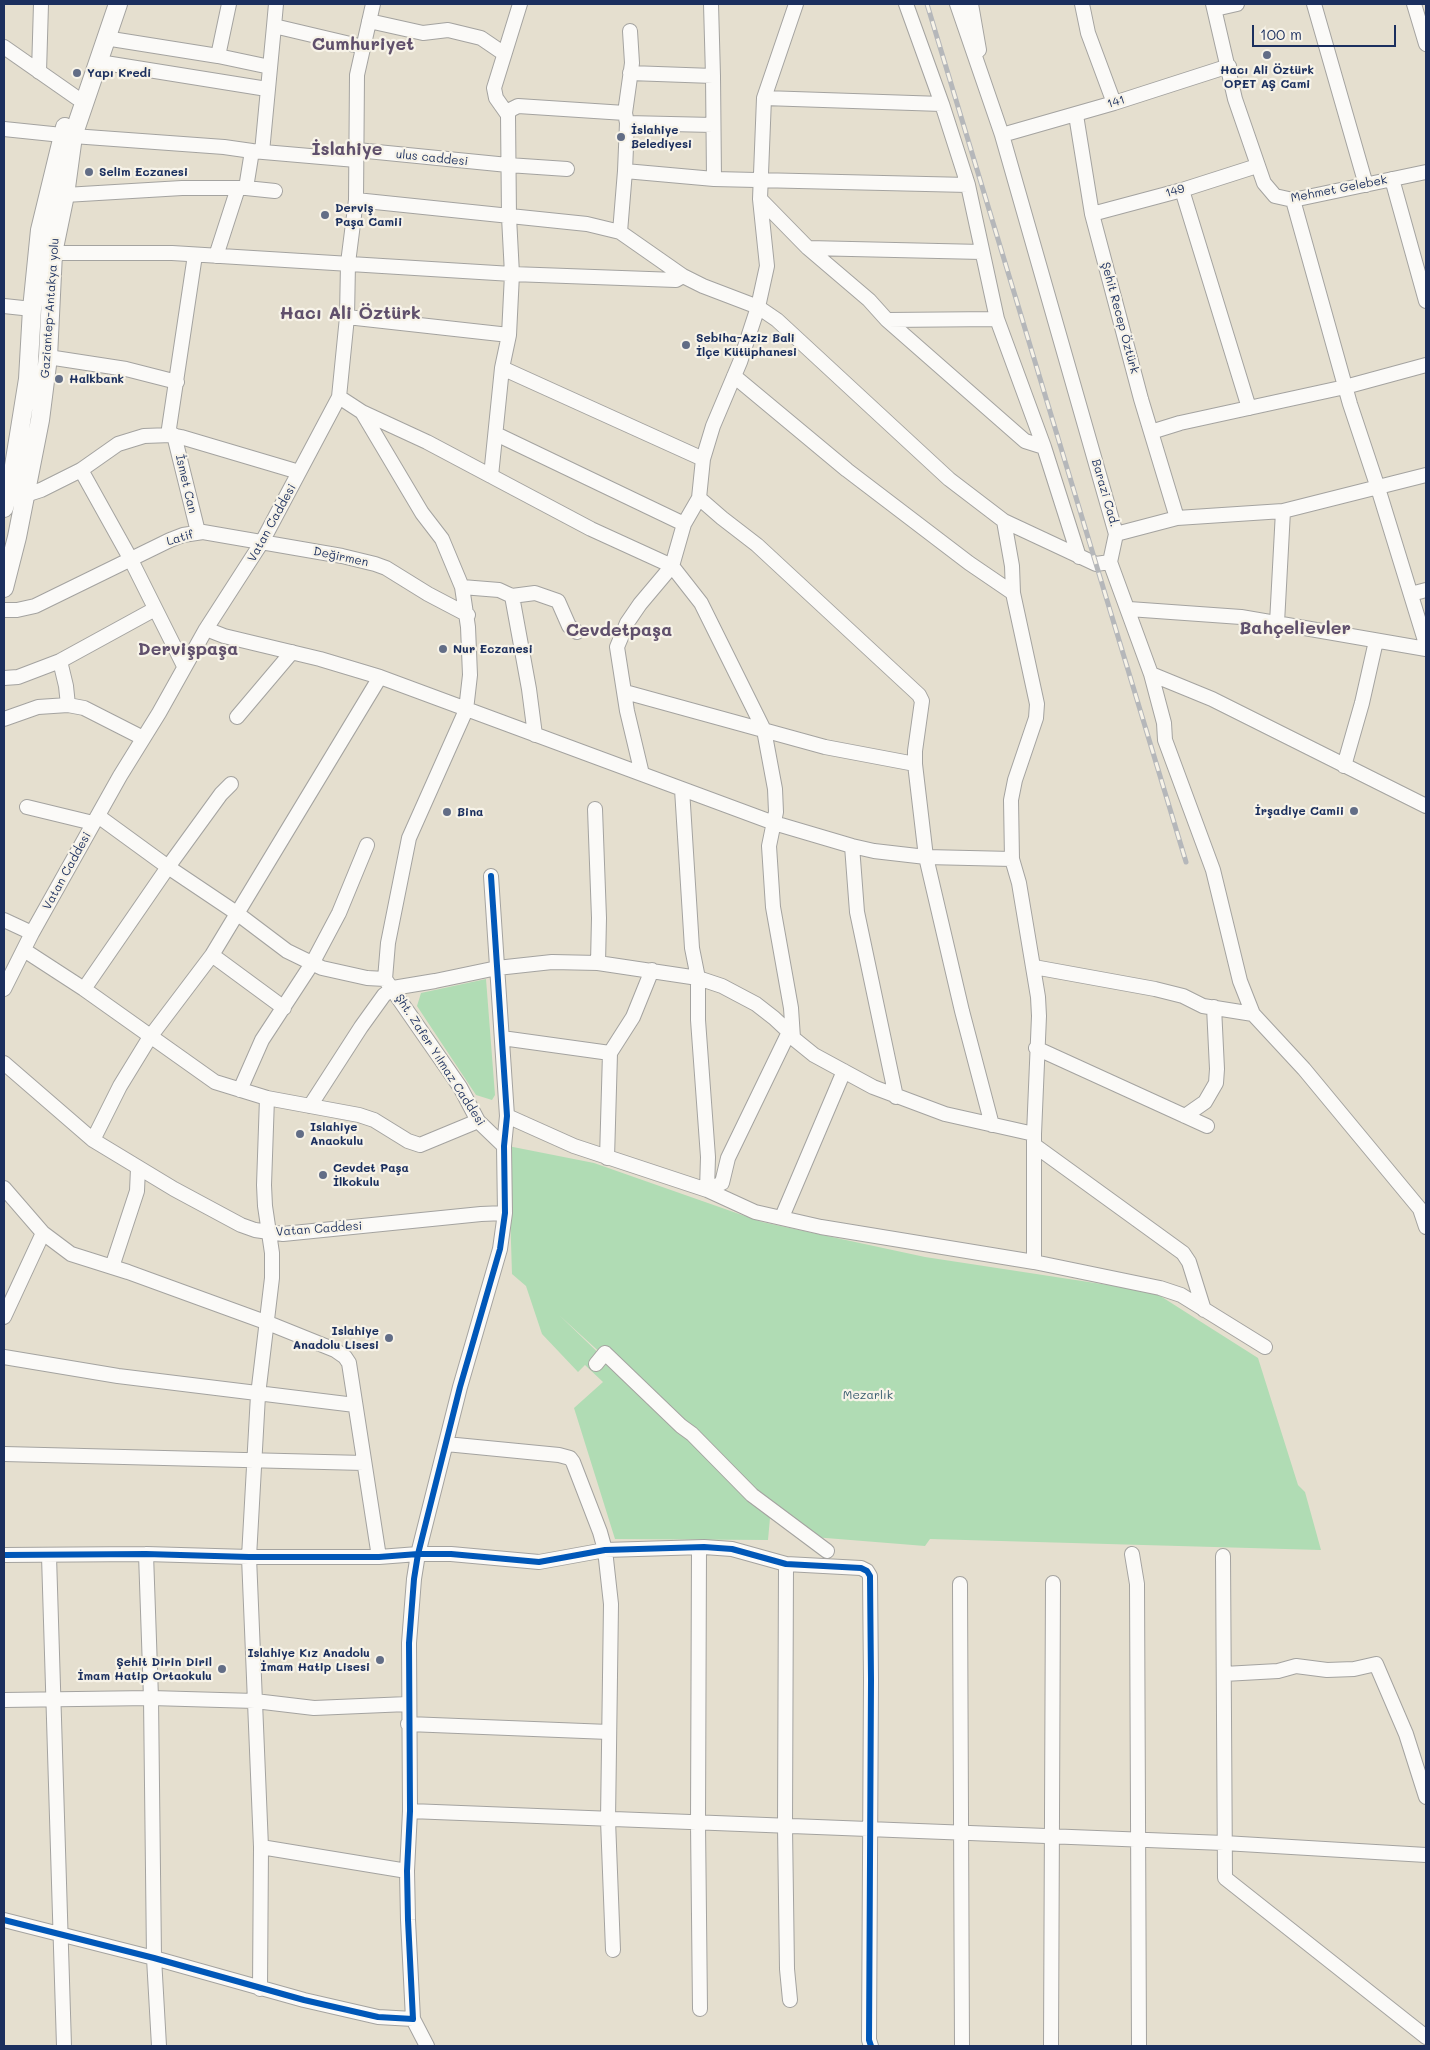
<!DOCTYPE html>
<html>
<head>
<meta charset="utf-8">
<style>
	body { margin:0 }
	#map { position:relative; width:1430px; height:2050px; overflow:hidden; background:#e5dfcf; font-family:Mali,sans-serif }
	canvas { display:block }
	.frame { position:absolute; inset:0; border:5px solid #1b2f5e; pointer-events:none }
	.scale { position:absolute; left:1252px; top:25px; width:144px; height:22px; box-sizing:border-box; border:2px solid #1b2f5e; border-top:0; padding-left:6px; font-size:15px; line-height:18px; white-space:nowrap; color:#1b2f5e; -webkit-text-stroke:4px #f7f3e8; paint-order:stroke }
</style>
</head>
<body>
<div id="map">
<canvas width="1430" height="2050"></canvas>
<div class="frame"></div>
<div class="scale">100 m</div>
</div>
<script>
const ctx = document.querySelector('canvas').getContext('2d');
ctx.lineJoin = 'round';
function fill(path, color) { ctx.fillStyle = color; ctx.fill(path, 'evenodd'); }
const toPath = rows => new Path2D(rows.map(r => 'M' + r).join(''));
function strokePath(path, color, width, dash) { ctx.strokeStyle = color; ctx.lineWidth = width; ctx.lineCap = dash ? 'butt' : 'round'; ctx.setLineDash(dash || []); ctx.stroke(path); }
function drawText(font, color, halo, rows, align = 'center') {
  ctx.font = font + ' Mali,sans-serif'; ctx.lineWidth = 4.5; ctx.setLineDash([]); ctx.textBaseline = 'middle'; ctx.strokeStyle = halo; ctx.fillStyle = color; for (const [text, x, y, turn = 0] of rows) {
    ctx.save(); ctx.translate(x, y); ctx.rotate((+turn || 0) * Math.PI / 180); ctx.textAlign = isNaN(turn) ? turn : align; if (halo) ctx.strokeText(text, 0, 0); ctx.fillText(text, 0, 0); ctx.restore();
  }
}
fill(toPath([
	[486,979,495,1095,492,1100,476,1095,417,1006,421,993],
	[508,1146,594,1163,762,1222,925,1257,1154,1292,1258,1358,1298,1485,1305,1492,1321,1550,930,1539,925,1546,801,1536,559,1315,770,1518,768,1540,615,1539,574,1408,603,1382,585,1365,578,1372,542,1334,526,1286,512,1274]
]), '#b0dcb4');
const minor = toPath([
	[276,4,274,26,363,47],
	[711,4,713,76,714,179],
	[906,4,942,104,968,185,997,319,1044,447,1079,557],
	[957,4,1002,135,1116,534,1110,562,1151,674,1212,699,1426,806],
	[971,4,979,50],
	[1082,4,1088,33,1114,103],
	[1213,4,1235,99,1264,183,1275,196,1293,200,1426,172],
	[1314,4,1366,185],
	[1414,4,1426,44],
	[1215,9,1237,4],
	[369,21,423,33,448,30,481,38,503,53],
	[105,38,218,56,270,67],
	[4,47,77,98],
	[218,56,229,4],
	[99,62,267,89],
	[39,72,41,4],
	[630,73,713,76],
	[764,98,942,104],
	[508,115,496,98,494,88,520,4],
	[1076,115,1092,214,1141,399,1177,518],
	[627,123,713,125],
	[4,129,62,135],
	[1002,135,1114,103,1229,66],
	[73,136,224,147,252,151,356,160],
	[357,150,508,165,567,169],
	[262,152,274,26],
	[625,171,714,179,968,185],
	[1392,179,1426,301],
	[246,188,252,151],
	[1182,190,1249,408],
	[65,195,182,188,246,188,275,191],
	[760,199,808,248,869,300,887,320,1025,441,1044,447],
	[356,200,587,224,620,232,683,276,703,286,758,307,777,320,949,479,1004,521,1096,564,1110,562],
	[1293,200,1350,404,1378,488,1426,644],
	[1092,214,1182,190,1257,166],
	[620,232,625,171,627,123,625,113,632,63,630,31],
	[808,248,982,252],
	[53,253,172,253,512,274,676,280,683,276],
	[216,256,238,188],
	[4,306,32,309],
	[347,317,509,335],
	[887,320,997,319],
	[48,357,126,369,177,382],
	[502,368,703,459],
	[734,376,847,470,969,563,1013,593],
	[339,397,362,412,427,442,591,529,672,566,701,603,764,730,775,789,776,812,769,846,773,907,791,1008,793,1038],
	[362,412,422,513,442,539,462,587,468,627,470,675,466,710,409,838,388,943,385,979,460,1087,478,1121,504,1146],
	[1151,432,1180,423,1345,387,1426,365],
	[496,434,684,524],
	[168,435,195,255],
	[174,435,198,532],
	[81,470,130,558,184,666],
	[491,476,502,368,509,335,512,274,509,217,508,115,510,110,518,106,625,113],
	[699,498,722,518,757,545,919,695,922,701,915,751,915,764,926,857,962,1011,992,1125],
	[4,502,41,490,81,470,118,444,144,436,171,435,181,437,299,472],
	[1004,521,1012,566,1013,593,1037,704,1036,718,1015,780,1011,800,1012,859,1019,883,1038,997,1039,1016,1034,1134,1034,1262],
	[1116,534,1177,518,1283,511,1426,475],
	[462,587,499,590,512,596],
	[1411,594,1426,590],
	[1129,609,1241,617,1426,649],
	[4,610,17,610,35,606,170,540,183,535,203,532,342,556,375,564,386,568,428,594,468,615],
	[1277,623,1283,511],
	[206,629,224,636,320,659,380,677,774,823,852,846,874,851,926,857,1012,859],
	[60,661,66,686,68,705],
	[1151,674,1164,723,1165,740,1213,870,1240,981,1253,1014],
	[4,678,18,677,60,661,155,609],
	[625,692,825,747,915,764],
	[237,717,292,652],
	[4,719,38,707,68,705,84,708,143,738],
	[535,735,529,689,512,596,535,593,558,601,569,626,577,632],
	[1344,766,1362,703,1376,641],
	[642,774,627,711,617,647,627,623,640,604,672,566,684,524,699,498,703,459,713,426,740,362,758,307,767,266,760,199,764,98,796,4],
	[682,789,692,948,698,978,698,1020,708,1157,707,1190,722,1183,728,1158,789,1032],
	[27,807,93,823],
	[595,809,599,918,598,963],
	[98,816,168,867,238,914,287,951,322,968,367,978,385,979],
	[852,846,857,912,896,1097],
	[4,920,32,933],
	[24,950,84,989,215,1082,267,1098,359,1115,374,1120,408,1141,420,1145,478,1121],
	[212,955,284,1008],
	[1034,967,1155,989,1183,996,1203,1006,1253,1014,1304,1069,1420,1209,1426,1227],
	[4,989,32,933,120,776,159,713,206,629,262,542,339,397,347,317,348,263,356,200,357,75,373,4],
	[84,989,168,867,221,794,231,784],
	[502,1038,610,1053],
	[1036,1048,1207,1126],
	[4,1063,93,1140,174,1189,241,1225,255,1230,283,1234,481,1214,505,1213],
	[240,1090,262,1040,313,962,339,913,367,845],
	[310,1106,361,1027,384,995,393,988,435,981,497,968,552,962,598,963,698,978,722,986,756,1004,774,1018,789,1032,793,1038,814,1055,873,1087,945,1114,1034,1134],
	[507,1116,574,1146,707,1190,755,1212,821,1227,1034,1262,1160,1288,1181,1295,1265,1347],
	[1185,1116,1205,1102,1216,1083,1217,1069,1214,1007],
	[93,1140,120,1086,150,1037,212,955,380,677],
	[1034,1145,1183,1253,1189,1262,1204,1310],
	[607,1158,610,1053,633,1017,652,970],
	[4,1188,43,1233,71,1254,128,1272,268,1323,335,1350,345,1357,349,1363,379,1557],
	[782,1217,844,1071],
	[112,1267,137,1191,138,1168],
	[4,1317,43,1233],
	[4,1357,118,1376,355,1405],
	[596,1364,605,1353,681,1426,692,1434,752,1495,827,1551],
	[446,1444,559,1455,570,1458,573,1462,600,1532,605,1550,611,1604,608,1820,613,1950],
	[4,1454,364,1463],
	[699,1548,698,1824,700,2009],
	[146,1554,151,1698,154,1958,159,2046],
	[1132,1554,1137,1584,1139,2046],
	[4,1555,146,1554,249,1557,379,1557,418,1554,451,1554,539,1562,605,1550,704,1547,732,1549,786,1564,861,1568,867,1571,870,1576,871,1680,869,2040,871,2046],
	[49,1556,64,2046],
	[1223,1556,1225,1878,1426,2037],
	[786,1564,785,1827,787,1969,790,2000],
	[960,1584,962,2046],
	[1224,1674,1278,1671,1296,1666,1327,1670,1354,1669,1376,1664,1406,1734,1426,1797],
	[4,1700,151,1698,255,1701,314,1708,408,1704],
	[408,1724,609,1732],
	[410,1811,1224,1843,1426,1855],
	[261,1847,407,1871],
	[4,1920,154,1958,304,2000,378,2017,413,2019,408,1920,407,1871,410,1811,409,1643,414,1579,418,1554,460,1387,500,1249,505,1213,504,1146,507,1116,491,876],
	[260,1989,261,1847,249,1557,258,1395,272,1278,272,1253,265,1206,264,1185,267,1098],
	[413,2019,427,2046],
	[1051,2046,1053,1583]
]);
const major = toPath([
	[4,508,13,472,28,379,32,309,40,230,65,127],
	[4,588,17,537,40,420,48,357,53,253,65,195,73,136,118,4]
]);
strokePath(minor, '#a4a3a0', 16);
strokePath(major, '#a4a3a0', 20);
strokePath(minor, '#fbfaf8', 14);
strokePath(major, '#fbfaf8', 18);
const rail = toPath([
	[927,4,1186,862]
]);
strokePath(rail, '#b5b7ba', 5);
strokePath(rail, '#f7f3e8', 3, [9]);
strokePath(toPath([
	[4,1555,146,1554,249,1557,379,1557,418,1554,451,1554,539,1562,605,1550,704,1547,732,1549,786,1564,861,1568,867,1571,870,1576,871,1680,869,2040,871,2046],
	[4,1920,154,1958,304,2000,378,2017,413,2019,408,1920,407,1871,410,1811,409,1643,414,1579,418,1554,460,1387,500,1249,505,1213,504,1146,507,1116,491,876]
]), '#0057b8', 6);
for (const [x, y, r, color] of [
	[1267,55,5,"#626d86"],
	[77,73,5,"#626d86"],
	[621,137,5,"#626d86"],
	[89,172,5,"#626d86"],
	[325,215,5,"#626d86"],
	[686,345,5,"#626d86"],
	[59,379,5,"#626d86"],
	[443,649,5,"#626d86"],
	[1354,811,5,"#626d86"],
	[447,812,5,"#626d86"],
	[300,1134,5,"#626d86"],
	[323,1175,5,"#626d86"],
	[389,1338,5,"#626d86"],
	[380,1660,5,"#626d86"],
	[222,1669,5,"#626d86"]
]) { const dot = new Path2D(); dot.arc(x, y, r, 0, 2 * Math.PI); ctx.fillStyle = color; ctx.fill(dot); strokePath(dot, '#f7f3e8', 2); }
drawText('bold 12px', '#1b2f5e', '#f7f3e8', [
	["Hacı Ali Öztürk",1267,70,"center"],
	["OPET AŞ Cami",1267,84,"center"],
	["Yapı Kredi",87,73],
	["İslahiye",631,130],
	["Belediyesi",631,144],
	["Selim Eczanesi",99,172],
	["Derviş",335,208],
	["Paşa Camii",335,222],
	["Sebiha-Aziz Bali",696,338],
	["İlçe Kütüphanesi",696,352],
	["Halkbank",69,379],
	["Nur Eczanesi",453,649],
	["İrşadiye Camii",1344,811,"right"],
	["Bina",457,812],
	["Islahiye",310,1127],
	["Anaokulu",310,1141],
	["Cevdet Paşa",333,1168],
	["İlkokulu",333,1182],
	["Islahiye",379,1331,"right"],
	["Anadolu Lisesi",379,1345,"right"],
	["Islahiye Kız Anadolu",370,1653,"right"],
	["İmam Hatip Lisesi",370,1667,"right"],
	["Şehit Dirin Diril",212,1662,"right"],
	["İmam Hatip Ortaokulu",212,1676,"right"]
], 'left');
drawText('12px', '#1b2f5e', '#f7f3e8', [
	["141",1116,102,-17],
	["ulus caddesi",432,158,6],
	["Mehmet Gelebek",1339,189,-11],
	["149",1175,191,-16],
	["Gaziantep-Antakya yolu",50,308,-86],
	["Şehit Recep Öztürk",1120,318,75],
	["İsmet Can",186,484,77],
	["Barazi Cad.",1105,493,74],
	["Vatan Caddesi",272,523,-61],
	["Latif",180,538,-17],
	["Değirmen",341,557,12],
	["Vatan Caddesi",67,871,-61],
	["Şht. Zafer Yılmaz Caddesi",440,1060,57],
	["Vatan Caddesi",319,1229,-4]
]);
drawText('12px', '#365a6e', '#f7f3e8', [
	["Mezarlık",868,1395]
]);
drawText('bold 18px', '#60506c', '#f7f3e8', [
	["Cumhuriyet",363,44],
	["İslahiye",347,149],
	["Hacı Ali Öztürk",350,313],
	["Bahçelievler",1295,628],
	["Cevdetpaşa",619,630],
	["Dervişpaşa",188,649]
]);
</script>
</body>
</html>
